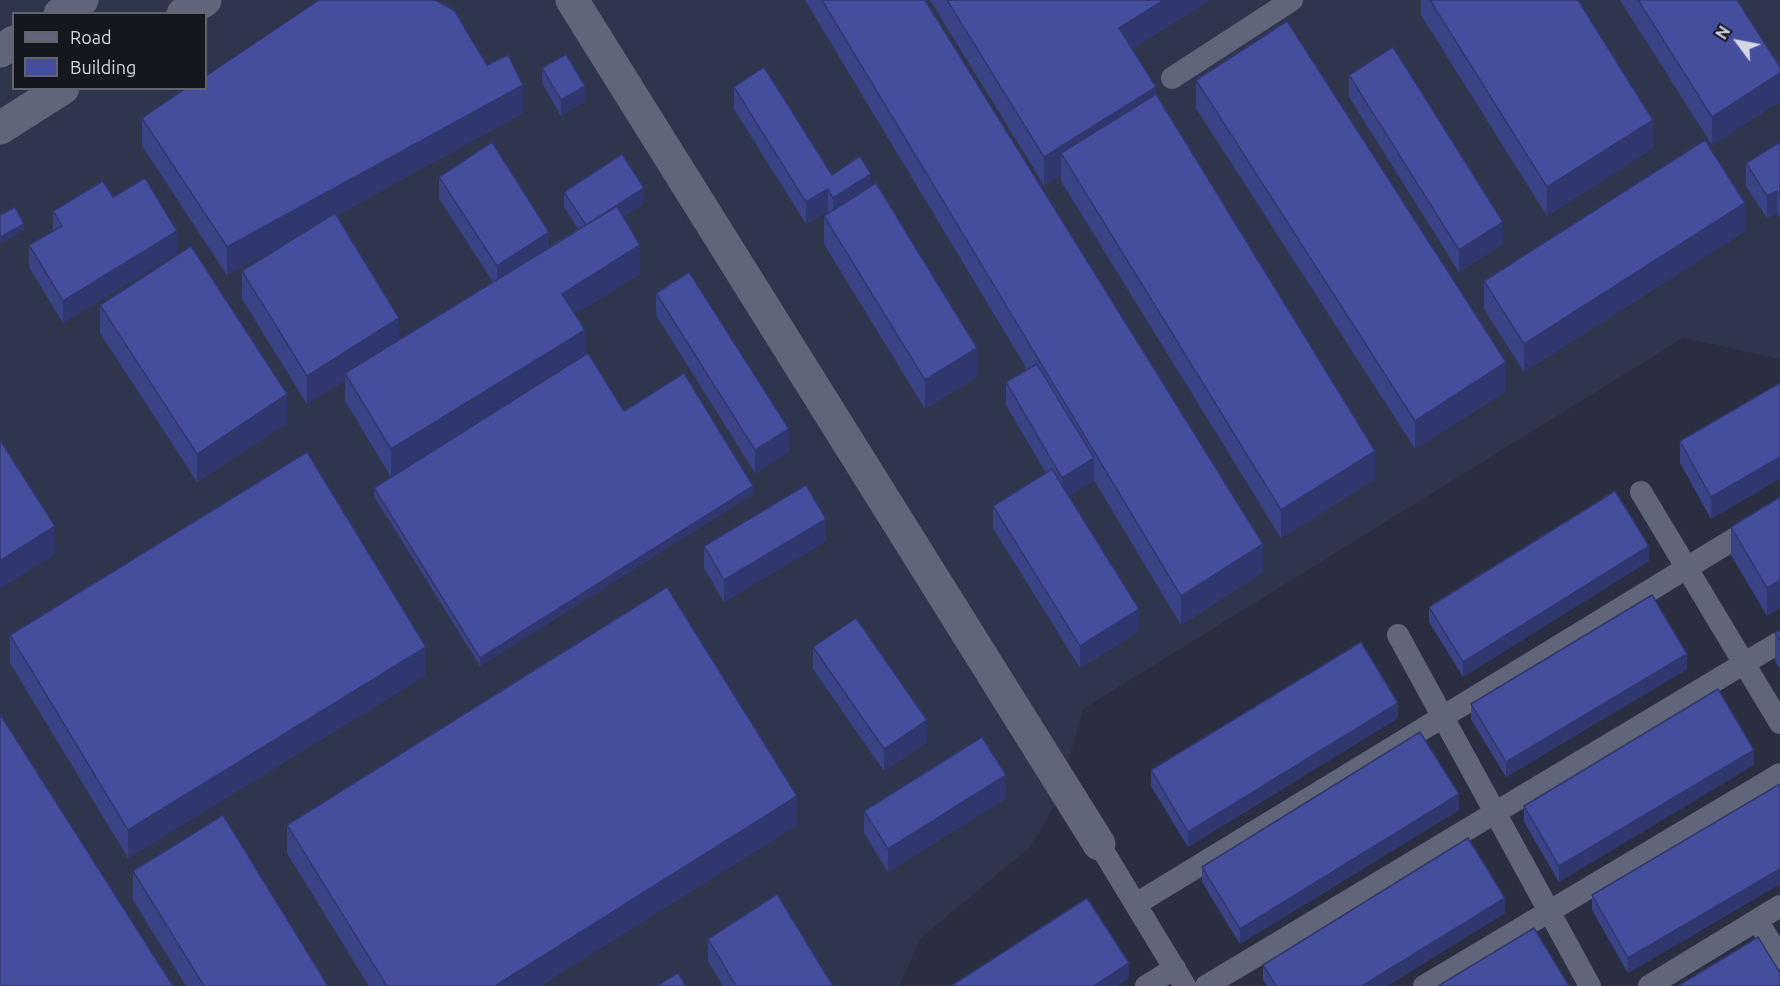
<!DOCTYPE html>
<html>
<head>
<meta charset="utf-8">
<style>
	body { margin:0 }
	#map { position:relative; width:1780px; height:986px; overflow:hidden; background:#2a2e40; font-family:Ubuntu,sans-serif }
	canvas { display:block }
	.legend { position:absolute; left:12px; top:12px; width:195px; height:78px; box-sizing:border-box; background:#15171f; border:2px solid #61646d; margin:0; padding:8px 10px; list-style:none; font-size:18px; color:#d4d7e3 }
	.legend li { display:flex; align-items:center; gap:12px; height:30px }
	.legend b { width:30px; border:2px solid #61646d }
	.north { position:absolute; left:1708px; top:12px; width:60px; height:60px; -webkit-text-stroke:4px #15171f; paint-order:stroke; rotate:302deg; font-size:16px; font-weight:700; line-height:24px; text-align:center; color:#d4d7e3 }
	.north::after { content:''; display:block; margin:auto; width:21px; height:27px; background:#d4d7e3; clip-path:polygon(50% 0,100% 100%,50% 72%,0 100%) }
</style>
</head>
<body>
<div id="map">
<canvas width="1780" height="986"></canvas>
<ul class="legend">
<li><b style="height:8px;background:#60657a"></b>Road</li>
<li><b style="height:16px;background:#454e9d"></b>Building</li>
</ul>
<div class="north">N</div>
</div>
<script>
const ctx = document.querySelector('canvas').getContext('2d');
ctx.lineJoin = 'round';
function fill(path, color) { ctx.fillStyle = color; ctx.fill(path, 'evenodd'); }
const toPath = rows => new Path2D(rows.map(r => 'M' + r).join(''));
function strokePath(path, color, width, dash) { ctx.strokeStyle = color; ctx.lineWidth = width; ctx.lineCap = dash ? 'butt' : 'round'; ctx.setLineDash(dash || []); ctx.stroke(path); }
fill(toPath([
	[0,0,1780,0,1780,359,1683,338,1083,709,1056,804,1030,847,921,938,899,986,0,986],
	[14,14,206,14,206,88,14,88]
]), '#30354e');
strokePath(toPath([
	[1172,78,1292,0],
	[1641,492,1780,723],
	[1398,635,1590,986],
	[1099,844,1185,986],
	[1136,904,1780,511],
	[1757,920,1780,958],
	[1146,986,1175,968],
	[1206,986,1780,642],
	[1424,986,1780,774],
	[1649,986,1780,906]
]), '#60657a', 22);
strokePath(toPath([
	[572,0,1099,844],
	[60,14,82,0],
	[183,14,205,0],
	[0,51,14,42],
	[0,128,63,88]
]), '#60657a', 33);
fill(toPath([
	[805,0,925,0,1263,572,1181,625,1094,480,1068,496,1139,631,1080,668,993,528,993,506,1046,473,1006,405,1006,382,1027,369],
	[930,0,1210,0,1132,49,1156,94,1375,479,1281,538,1061,181,1061,175,1044,185],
	[1421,0,1578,0,1653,148,1547,216,1421,15],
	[1620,0,1737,0,1780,67,1780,101,1712,145],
	[487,65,523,113,337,215,399,339,493,282,439,199,439,177,549,247,578,229,564,207,564,192,644,203,623,217,640,274,575,314,585,355,624,411,753,494,480,666,374,496,374,488,391,477,345,401,345,380,307,404,242,299,242,271,293,239,227,275,142,146,142,118],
	[542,68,585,101,561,116,542,83],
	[1349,75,1503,244,1459,272,1349,97],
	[1196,80,1506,391,1415,449,1196,108],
	[734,87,832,175,871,187,977,377,925,409,824,244,824,216,829,213,828,211,806,224,734,109],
	[1780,142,1780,218,1777,213,1767,218,1746,186,1746,163],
	[113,197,177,253,63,323,29,267,29,245,53,231,53,211],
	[1745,231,1524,372,1484,309,1484,281],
	[656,293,789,452,755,473,656,315],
	[100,305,287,423,197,482,100,333],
	[1780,383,1711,519,1680,463,1680,441],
	[1780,497,1767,616,1731,555,1731,527],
	[826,541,724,602,704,568,704,546],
	[1649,561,1463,677,1429,622,1429,607],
	[1780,630,1780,669,1775,661,1775,633],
	[10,635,426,675,128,858,10,663],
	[813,647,927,742,884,771,813,669],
	[1687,669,1506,777,1471,719,1471,704],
	[1398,718,1188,847,1151,786,1151,770],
	[1754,765,1559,882,1524,822,1524,806],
	[1780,784,1780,884,1628,973,1592,910,1592,895],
	[1006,798,888,872,864,833,864,811],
	[1459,810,1240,944,1202,882,1202,867],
	[287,825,797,825,540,986,369,986,287,853],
	[133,871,328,986,186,986,133,900],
	[1505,913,1387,986,1267,986,1263,980,1263,965],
	[708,939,833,986,723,986,708,961]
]), '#3b4387');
fill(toPath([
	[1164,0,1210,0,1119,57,1119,28],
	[1780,73,1780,101,1712,145,1712,117],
	[523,85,523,113,227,275,227,247],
	[585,86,585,101,561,116,561,100],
	[1156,87,1156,116,1061,153,1061,175,1044,185,1044,157],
	[1653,120,1653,148,1547,216,1547,187],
	[871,174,871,196,833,220,833,198],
	[644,188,644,203,586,241,586,226],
	[828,189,828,211,806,224,806,202],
	[1777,191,1777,213,1767,218,1767,196],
	[1745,203,1745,231,1524,372,1524,344],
	[1503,222,1503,244,1459,272,1459,250],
	[24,224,24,231,0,244,0,237],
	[177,231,177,253,63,323,63,301],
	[549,232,549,254,497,288,497,266],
	[640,245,640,274,562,322,562,294],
	[399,318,399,346,345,373,345,380,307,404,307,376],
	[585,330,585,359,391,477,391,449],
	[977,348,977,377,925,409,925,380],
	[1506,362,1506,391,1415,449,1415,421],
	[287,394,287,423,197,482,197,454],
	[789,429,789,452,755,473,755,450],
	[1375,451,1375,479,1281,538,1281,510],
	[1780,457,1780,479,1711,519,1711,497],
	[1094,458,1094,480,1062,500,1062,478],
	[753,486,753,494,480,666,480,658],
	[826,519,826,541,724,602,724,580],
	[55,526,55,554,0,589,0,561],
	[1263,544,1263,572,1181,625,1181,596],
	[1649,546,1649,561,1463,677,1463,662],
	[1780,580,1780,608,1767,616,1767,588],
	[1139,609,1139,631,1080,668,1080,646],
	[426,647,426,675,128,858,128,830],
	[1687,654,1687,669,1506,777,1506,762],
	[1398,703,1398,718,1188,847,1188,832],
	[927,720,927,742,884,771,884,749],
	[1754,750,1754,765,1559,882,1559,866],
	[1006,775,1006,798,888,872,888,849],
	[1459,794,1459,810,1240,944,1240,929],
	[797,796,797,825,540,986,495,986],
	[1780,869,1780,884,1628,973,1628,958],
	[1505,898,1505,913,1387,986,1362,986],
	[1129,963,1129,978,1117,986,1094,986]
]), '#30376e');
const building = toPath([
	[319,0,435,0,454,10,487,65,508,55,523,85,227,247,142,118,186,88,206,88,206,76,319,0],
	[822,0,925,0,1263,544,1181,596,822,0],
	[947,0,1164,0,1119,28,1156,87,1044,157,947,0],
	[1430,0,1578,0,1653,120,1547,187,1430,0],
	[1638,0,1737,0,1780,67,1780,73,1712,117,1638,0],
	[1287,21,1506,362,1415,421,1196,80,1287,21],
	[1393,47,1503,222,1459,250,1349,75,1393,47],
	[566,54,585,86,561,100,542,68,566,54],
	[764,67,832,175,860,156,871,174,833,198,828,189,806,202,734,87,764,67],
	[1156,94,1375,451,1281,510,1061,153,1156,94],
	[1705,140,1745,203,1524,344,1484,281,1705,140],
	[492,142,549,232,497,266,439,177,492,142],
	[1780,142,1780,196,1777,191,1767,196,1746,163,1780,142],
	[622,154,644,188,586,225,564,192,622,154],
	[145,178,177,231,63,301,29,245,62,226,53,211,103,181,113,197,145,178],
	[876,183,977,348,925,380,824,216,876,183],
	[617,206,640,245,562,294,585,330,391,449,345,373,617,206],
	[15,207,24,224,0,237,0,215,15,207],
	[335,213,399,318,307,376,242,271,335,213],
	[191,246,287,394,197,454,100,305,191,246],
	[689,272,789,429,755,450,656,293,689,272],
	[588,353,624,411,684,373,753,486,480,658,374,488,588,353],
	[1037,364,1094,458,1062,478,1006,382,1037,364],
	[1780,383,1780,457,1711,497,1680,441,1780,383],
	[0,440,55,526,0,561,0,440],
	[307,452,426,647,128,830,10,635,307,452],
	[1052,469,1139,609,1080,646,993,506,1052,469],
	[806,485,826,519,724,580,704,546,806,485],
	[1615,491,1649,546,1463,662,1429,607,1615,491],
	[1780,497,1780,580,1767,588,1731,527,1780,497],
	[667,587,797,796,495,986,387,986,287,825,667,587],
	[1652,595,1687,654,1506,762,1471,704,1652,595],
	[856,618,927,720,884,749,813,647,856,618],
	[1780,630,1780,641,1775,633,1780,630],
	[1361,642,1398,703,1188,832,1151,770,1361,642],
	[1718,689,1754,750,1559,866,1524,806,1718,689],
	[0,714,173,986,0,986,0,714],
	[1420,732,1459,794,1240,929,1202,867,1420,732],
	[982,737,1006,775,888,849,864,811,982,737],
	[1780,784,1780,869,1628,958,1592,895,1780,784],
	[223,815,328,986,204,986,133,871,223,815],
	[1468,838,1505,898,1362,986,1276,986,1263,965,1468,838],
	[777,894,833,986,736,986,708,939,777,894],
	[1087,898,1129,963,1094,986,951,986,1087,898],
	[1534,928,1569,986,1438,986,1534,928],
	[1758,937,1780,973,1780,986,1678,986,1758,937],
	[678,973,686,986,656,986,678,973]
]);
fill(building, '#454e9d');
strokePath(building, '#30376e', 1.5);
</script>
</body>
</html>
